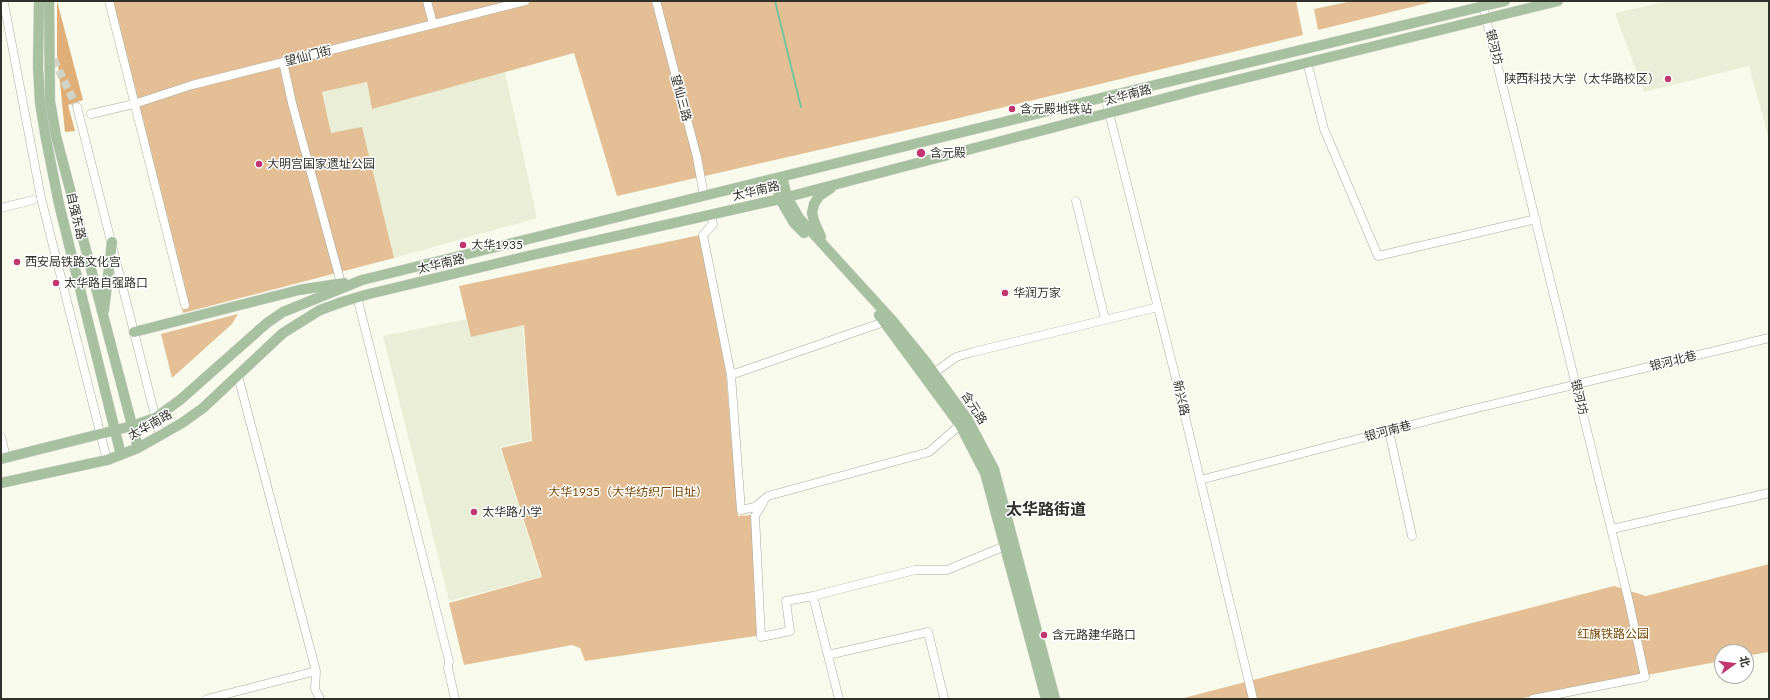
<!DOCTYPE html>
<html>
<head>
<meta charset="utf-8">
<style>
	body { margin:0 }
	#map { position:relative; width:1770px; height:700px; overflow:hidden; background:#f8fbeb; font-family:Lato,"Noto Sans SC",sans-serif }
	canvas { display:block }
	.frame { position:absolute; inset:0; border:2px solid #30312b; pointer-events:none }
	.north { position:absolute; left:1714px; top:644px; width:40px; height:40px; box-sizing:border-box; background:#fff; border:1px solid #acadaa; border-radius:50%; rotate:76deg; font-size:11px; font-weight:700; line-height:16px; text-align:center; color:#30312b }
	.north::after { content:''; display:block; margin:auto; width:14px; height:18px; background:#c0366e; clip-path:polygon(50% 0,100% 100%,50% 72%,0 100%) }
</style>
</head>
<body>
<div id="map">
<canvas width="1770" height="700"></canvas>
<div class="frame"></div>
<div class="north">北</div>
</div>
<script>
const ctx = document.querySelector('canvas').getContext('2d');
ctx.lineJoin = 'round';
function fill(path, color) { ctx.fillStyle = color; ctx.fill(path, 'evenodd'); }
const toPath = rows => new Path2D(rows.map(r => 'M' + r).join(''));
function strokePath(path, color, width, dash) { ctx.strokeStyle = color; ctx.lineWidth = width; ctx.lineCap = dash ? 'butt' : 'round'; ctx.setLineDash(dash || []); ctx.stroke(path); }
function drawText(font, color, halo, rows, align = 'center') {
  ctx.font = font + ' Lato,"Noto Sans SC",sans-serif'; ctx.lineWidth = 3; ctx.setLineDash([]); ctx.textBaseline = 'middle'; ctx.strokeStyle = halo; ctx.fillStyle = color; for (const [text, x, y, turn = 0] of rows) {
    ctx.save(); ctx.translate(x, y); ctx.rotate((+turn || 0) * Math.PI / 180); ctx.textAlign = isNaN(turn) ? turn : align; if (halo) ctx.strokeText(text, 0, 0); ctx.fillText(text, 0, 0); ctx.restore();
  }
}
fill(toPath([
	[1668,1,1769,1,1769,139,1749,66,1644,92,1615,13],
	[505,72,537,218,394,258,362,128,331,133,322,92,367,82,372,109],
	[467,319,471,337,523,325,531,440,500,447,541,577,449,601,383,336]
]), '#eaeed7');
fill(toPath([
	[106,1,1296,1,1303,35,959,118,617,196,574,53,372,109,367,82,322,92,331,133,362,127,394,258,183,313],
	[1352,1,1436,1,1318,30,1314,9],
	[700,235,726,373,738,516,753,515,759,627,756,636,585,661,580,648,572,645,464,665,449,603,542,577,501,448,532,441,524,325,471,337,459,286],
	[238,314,232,324,172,378,161,334],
	[1769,564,1769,652,1746,656,1746,652,1722,652,1722,661,1518,699,1180,699,1614,586,1646,596]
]), '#e4bf95');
fill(toPath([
	[57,1,83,100,68,105,75,131,65,132,57,54]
]), '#e0af77');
strokePath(toPath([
	[775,1,801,107]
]), '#78c39e', 2);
strokePath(toPath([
	[41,26,44,40,77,107]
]), '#d0d3c5', 8, [8, 4]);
const minor = toPath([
	[109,1,185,305],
	[427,1,433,24],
	[656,1,697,157,704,196],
	[4,3,41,198,107,460],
	[1483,6,1629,602,1645,677,1533,699],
	[283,62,292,103,341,283],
	[1307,62,1324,129,1378,256,1536,219],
	[1105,97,1176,379,1253,699],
	[77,107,160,435],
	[91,114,134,104,192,85,525,1],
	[1076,201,1105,319],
	[1,208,33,200],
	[711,215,713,224,703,235,731,375,741,510,755,507,768,496,929,452,960,425],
	[357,297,449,661,448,668,455,699],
	[934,373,956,357,973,352,1158,307],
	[731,375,884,322],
	[238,376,316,671,315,689,320,699],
	[1389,431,1412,536],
	[1,437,6,457],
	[1200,480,1465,411,1769,338],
	[763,503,755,516,761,637,790,631,786,601,813,596,915,570,947,570,1005,546],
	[1612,529,1769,493],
	[813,596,839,699],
	[828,655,928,632,944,698],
	[207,699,316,671]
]);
const major = toPath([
	[39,1,38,67,40,103,46,139,59,204,121,455],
	[49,1,50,101,56,136,138,448],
	[782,177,787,197,799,218,891,319,926,362,968,420,994,469,1055,699],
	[775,179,780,199,794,223,804,233],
	[821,237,814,221,812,213,814,204,819,196,831,188],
	[104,310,112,242],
	[879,315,960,425,985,473,1046,699],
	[134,332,299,290,344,283],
	[1,459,132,426,155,418,180,400,267,323,283,312,362,280,1105,97,1505,1],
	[1,483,107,460,138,448,182,423,203,408,283,333,320,310,345,301,369,294,528,256,780,199,1200,89,1558,1]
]);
strokePath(minor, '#a7a99b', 9);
strokePath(major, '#dededd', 11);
strokePath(minor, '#fff', 8);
strokePath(major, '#a7c1a0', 10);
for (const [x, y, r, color] of [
	[1668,79,4,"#c0366e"],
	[1012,109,4,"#c0366e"],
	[921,153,5,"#c0366e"],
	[259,164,4,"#c0366e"],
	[463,245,4,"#c0366e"],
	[17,262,4,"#c0366e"],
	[56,283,4,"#c0366e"],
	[1005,293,4,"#c0366e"],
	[474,512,4,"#c0366e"],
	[1044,635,4,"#c0366e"]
]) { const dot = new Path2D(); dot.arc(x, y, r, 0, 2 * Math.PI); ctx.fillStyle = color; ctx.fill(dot); strokePath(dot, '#fff', 1.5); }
drawText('12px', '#30312b', '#fff', [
	["银河坊",1494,47,76],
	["望仙门街",308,56,-14],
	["太华南路",1128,95,-15],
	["望仙三路",681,98,75],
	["太华南路",756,191,-13],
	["自强东路",76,216,77],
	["太华南路",441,264,-13],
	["银河北巷",1673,361,-14],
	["银河坊",1579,397,76],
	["新兴路",1181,398,77],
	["含元路",974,408,57],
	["太华南路",150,425,-29],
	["银河南巷",1388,431,-15]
]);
drawText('12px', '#30312b', '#fff', [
	["陕西科技大学（太华路校区）",1660,79,"right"],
	["含元殿地铁站",1020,109],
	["含元殿",930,153],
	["大明宫国家遗址公园",267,164],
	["大华1935",471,245],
	["西安局铁路文化宫",25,262],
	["太华路自强路口",64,283],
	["华润万家",1013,293],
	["太华路小学",482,512],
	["含元路建华路口",1052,635]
], 'left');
drawText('12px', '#764800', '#fff', [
	["大华1935（大华纺织厂旧址）",628,492],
	["红旗铁路公园",1613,634]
]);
drawText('bold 16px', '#30312b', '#fff', [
	["太华路街道",1046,510]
]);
</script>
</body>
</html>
